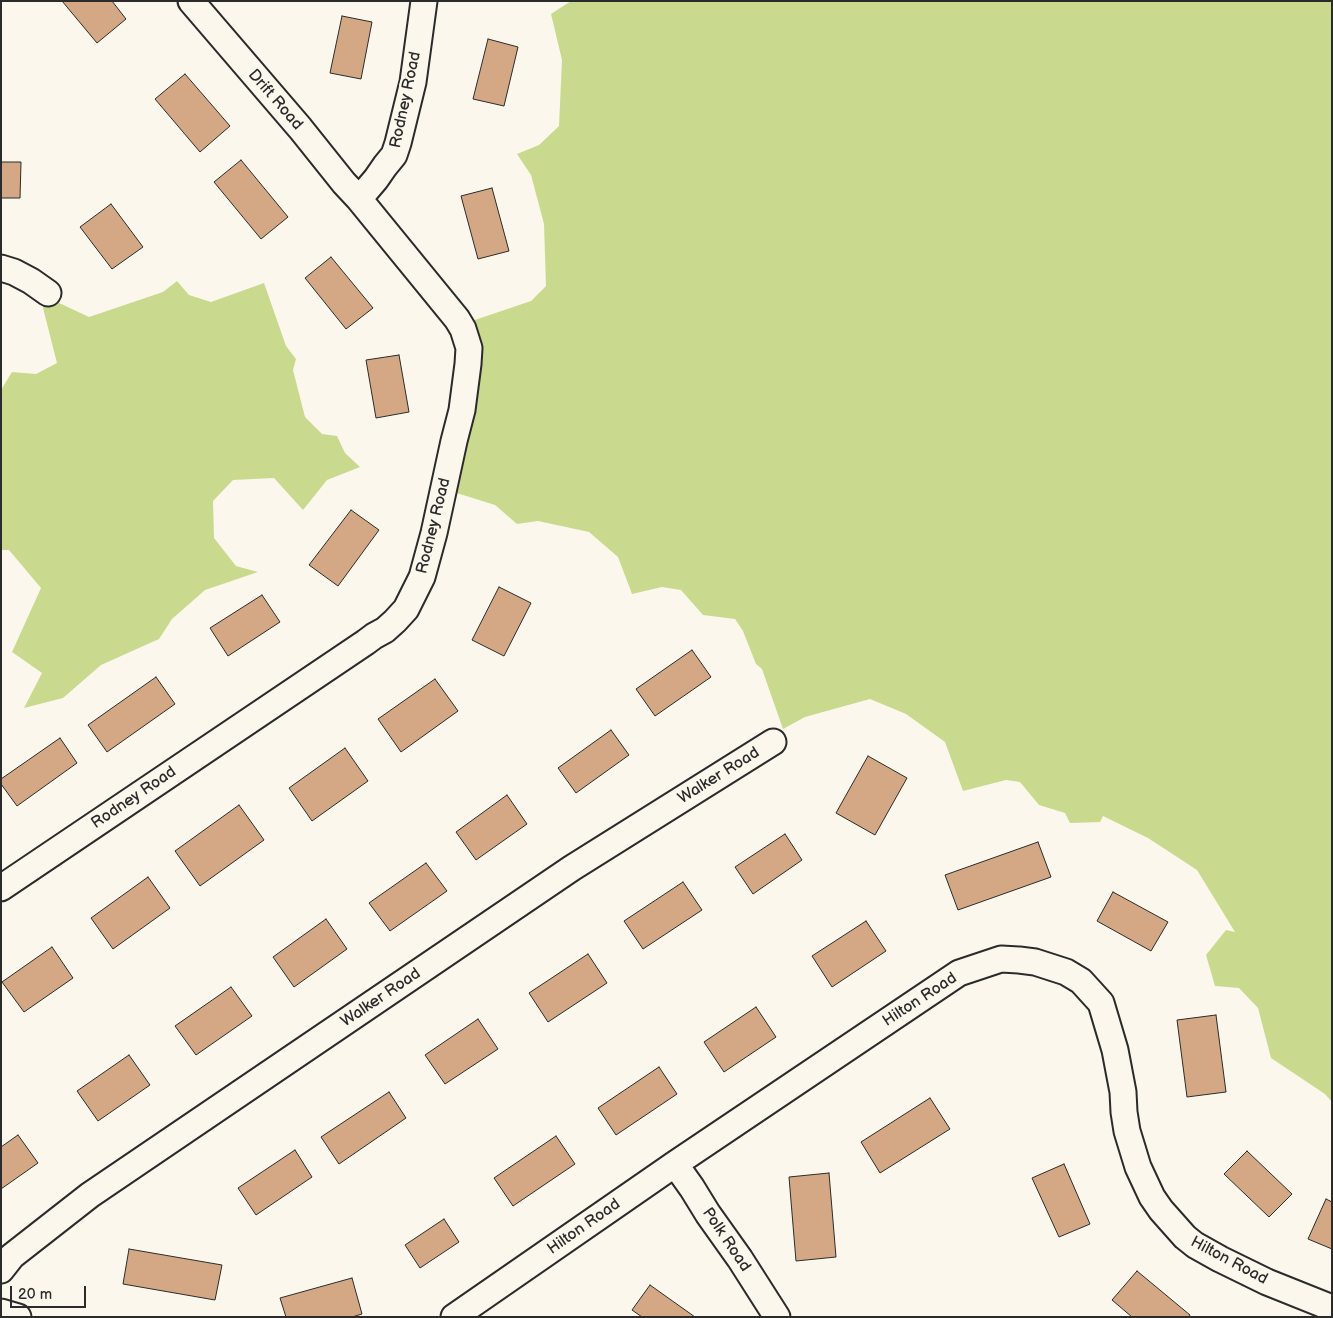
<!DOCTYPE html>
<html>
<head>
<meta charset="utf-8">
<style>
	body { margin:0 }
	#map { position:relative; width:1333px; height:1318px; overflow:hidden; background:#fbf7ec; font-family:"Balsamiq Sans",sans-serif }
	canvas { display:block }
	.frame { position:absolute; inset:0; border:2px solid #2b2b2b; pointer-events:none }
	.scale { position:absolute; left:10px; top:1286px; width:76px; height:22px; box-sizing:border-box; border:2px solid #2b2b2b; border-top:0; padding-left:6px; font-size:15px; line-height:18px; white-space:nowrap; color:#2b2b2b; -webkit-text-stroke:4px #fbf7ec; paint-order:stroke }
</style>
</head>
<body>
<div id="map">
<canvas width="1333" height="1318"></canvas>
<div class="frame"></div>
<div class="scale">20 m</div>
</div>
<script>
const ctx = document.querySelector('canvas').getContext('2d');
ctx.lineJoin = 'round';
function fill(path, color) { ctx.fillStyle = color; ctx.fill(path, 'evenodd'); }
const toPath = rows => new Path2D(rows.map(r => 'M' + r).join(''));
function strokePath(path, color, width, dash) { ctx.strokeStyle = color; ctx.lineWidth = width; ctx.lineCap = dash ? 'butt' : 'round'; ctx.setLineDash(dash || []); ctx.stroke(path); }
function drawText(font, color, halo, rows, align = 'center') {
  ctx.font = font + ' "Balsamiq Sans",sans-serif'; ctx.lineWidth = 4.5; ctx.setLineDash([]); ctx.textBaseline = 'middle'; ctx.strokeStyle = halo; ctx.fillStyle = color; for (const [text, x, y, turn = 0] of rows) {
    ctx.save(); ctx.translate(x, y); ctx.rotate((+turn || 0) * Math.PI / 180); ctx.textAlign = isNaN(turn) ? turn : align; if (halo) ctx.strokeText(text, 0, 0); ctx.fillText(text, 0, 0); ctx.restore();
  }
}
fill(toPath([
	[571,1,1332,1,1332,1102,1325,1094,1271,1058,1258,1008,1239,988,1215,986,1206,955,1226,930,1235,932,1197,870,1148,838,1103,816,1100,822,1070,823,1065,813,1039,805,1020,782,1006,780,963,791,945,742,906,714,870,699,805,717,783,729,762,669,756,664,743,631,735,619,703,615,681,590,662,587,632,594,618,557,589,532,538,521,517,524,495,505,444,489,463,324,531,301,546,286,544,224,531,175,517,154,539,145,559,126,562,60,551,14],
	[177,281,189,295,211,302,264,283,286,346,296,359,293,370,305,417,322,434,337,436,345,453,360,467,327,480,303,510,274,478,233,480,213,501,214,538,236,566,258,572,205,590,172,619,159,639,101,665,63,698,24,708,42,673,12,652,41,588,9,550,1,550,1,390,12,372,36,374,57,363,43,308,46,299,55,301,89,317,163,292]
]), '#c9da8f');
const building = toPath([
	[62,1,112,1,126,19,97,43,62,1],
	[342,16,372,22,361,79,330,73,342,16],
	[488,39,518,47,504,106,473,99,488,39],
	[185,74,230,126,200,152,155,99,185,74],
	[241,160,288,217,261,239,214,182,241,160],
	[1,162,21,162,20,198,1,198,1,162],
	[492,188,509,251,478,259,461,196,492,188],
	[111,204,143,247,112,269,80,227,111,204],
	[331,257,373,308,346,329,305,278,331,257],
	[399,355,409,412,376,418,366,360,399,355],
	[351,510,379,530,338,586,309,565,351,510],
	[499,587,531,603,504,656,472,640,499,587],
	[262,595,280,622,228,656,210,628,262,595],
	[692,650,711,677,655,716,636,689,692,650],
	[156,677,175,704,107,752,88,725,156,677],
	[435,679,458,711,401,752,378,719,435,679],
	[611,730,629,755,576,793,558,768,611,730],
	[60,738,77,763,17,806,1,784,1,779,60,738],
	[345,748,368,781,312,821,289,788,345,748],
	[868,756,907,778,875,835,836,813,868,756],
	[507,795,527,824,476,860,456,832,507,795],
	[239,805,264,840,200,886,175,851,239,805],
	[785,834,802,860,753,894,735,867,785,834],
	[1038,842,1051,877,958,910,945,875,1038,842],
	[426,863,447,891,390,931,369,903,426,863],
	[148,877,170,908,113,949,91,918,148,877],
	[683,882,702,910,643,949,624,921,683,882],
	[1113,892,1168,922,1151,951,1097,921,1113,892],
	[326,919,347,949,294,987,273,957,326,919],
	[866,921,886,951,832,987,812,956,866,921],
	[52,947,73,978,24,1012,2,982,52,947],
	[588,954,607,983,548,1022,529,993,588,954],
	[231,987,252,1016,196,1055,175,1026,231,987],
	[756,1007,776,1037,724,1072,704,1042,756,1007],
	[1216,1015,1226,1092,1187,1097,1177,1020,1216,1015],
	[478,1019,498,1049,445,1084,425,1055,478,1019],
	[129,1055,150,1085,98,1121,77,1091,129,1055],
	[659,1067,677,1094,616,1135,598,1108,659,1067],
	[389,1092,406,1118,339,1164,321,1137,389,1092],
	[930,1098,950,1129,880,1173,861,1142,930,1098],
	[18,1135,38,1163,1,1189,1,1147,18,1135],
	[556,1136,575,1164,513,1206,494,1178,556,1136],
	[295,1150,312,1177,256,1215,238,1188,295,1150],
	[1247,1151,1292,1194,1269,1217,1224,1174,1247,1151],
	[1064,1164,1090,1224,1059,1237,1032,1178,1064,1164],
	[829,1173,836,1257,796,1261,789,1177,829,1173],
	[1326,1199,1332,1202,1332,1249,1308,1239,1326,1199],
	[444,1219,459,1242,420,1268,405,1245,444,1219],
	[129,1249,222,1265,215,1300,123,1284,129,1249],
	[1137,1271,1190,1315,1189,1317,1132,1317,1112,1300,1137,1271],
	[352,1278,362,1314,352,1317,286,1317,280,1298,352,1278],
	[650,1285,695,1317,642,1317,632,1310,650,1285]
]);
fill(building, '#d4a885');
strokePath(building, '#2b2b2b', 1);
const minor = toPath([
	[359,199,376,179,385,166,394,155,398,143,413,82,424,1],
	[1,268,14,272,31,281,48,293],
	[1,888,366,642,374,636,385,630,395,621,406,609,422,577,434,533,454,441,462,410,468,364,469,348,463,329,457,319,359,199,344,183,300,128,191,1],
	[675,1164,692,1188,708,1214,740,1259,777,1317],
	[1,1270,12,1256,90,1195,572,868,773,742],
	[1,1312,18,1317],
	[454,1317,675,1164,959,973,1001,959,1019,960,1035,962,1066,972,1081,981,1101,1003,1115,1050,1123,1092,1124,1112,1127,1131,1138,1167,1152,1197,1161,1210,1185,1237,1195,1245,1220,1259,1267,1282,1332,1308]
]);
strokePath(minor, '#2b2b2b', 29);
strokePath(minor, '#fbf7ec', 25);
drawText('16px', '#2b2b2b', '#fbf7ec', [
	["Drift Road",275,100,49],
	["Rodney Road",406,100,-78],
	["Rodney Road",434,526,-76],
	["Walker Road",719,776,-32],
	["Rodney Road",134,798,-34],
	["Walker Road",381,998,-34],
	["Hilton Road",920,1000,-33],
	["Hilton Road",584,1227,-35],
	["Polk Road",726,1240,56],
	["Hilton Road",1229,1261,28]
]);
</script>
</body>
</html>
